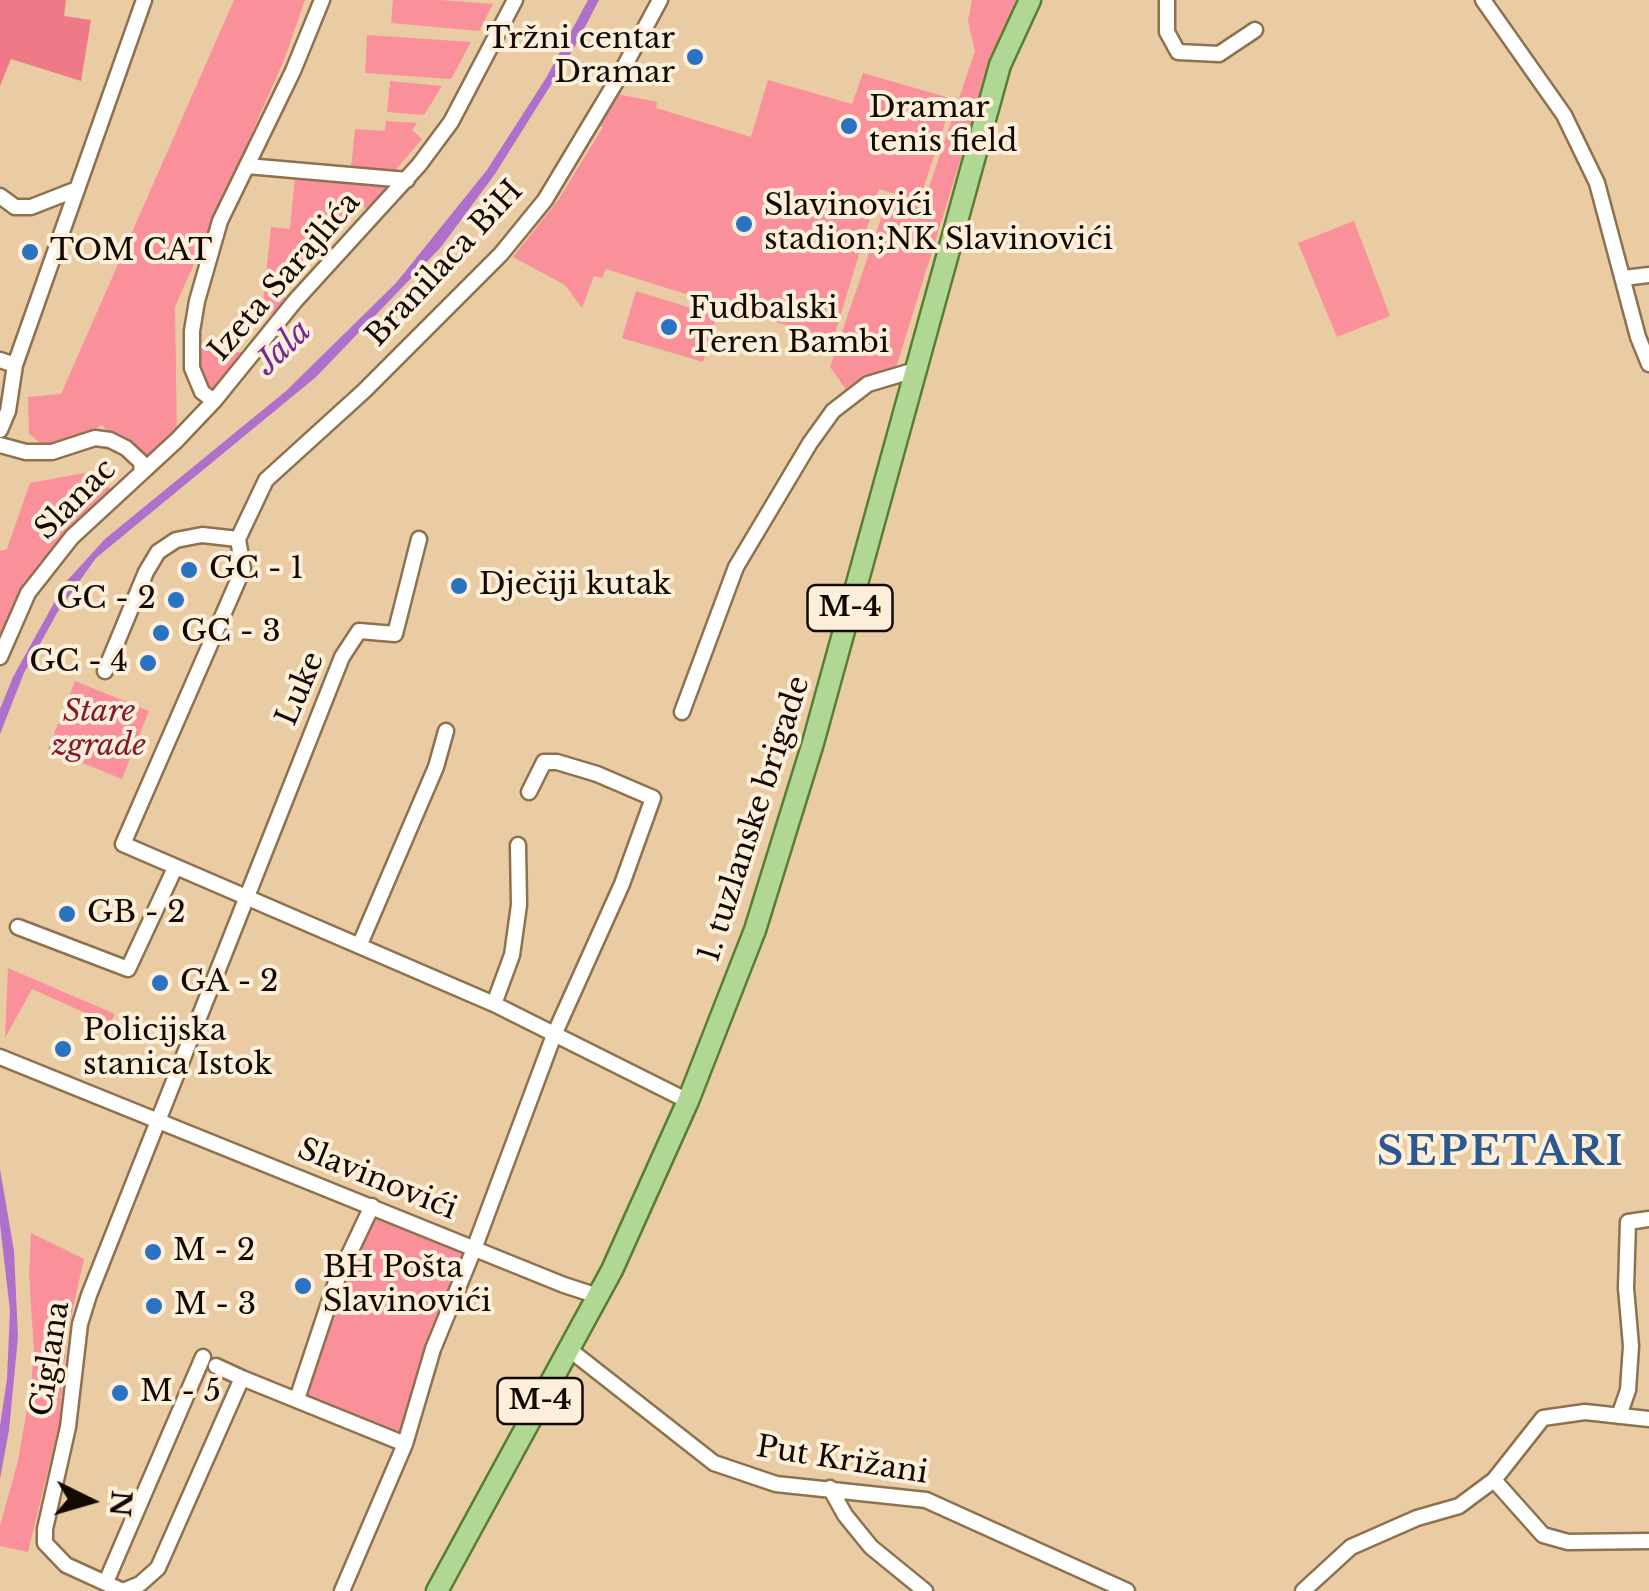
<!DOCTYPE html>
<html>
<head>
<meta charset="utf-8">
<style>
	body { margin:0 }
	#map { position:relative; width:1649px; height:1591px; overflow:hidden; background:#e9cba4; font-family:"Libre Baskerville",serif }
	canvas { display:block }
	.north { position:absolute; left:40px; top:1451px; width:100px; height:100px; -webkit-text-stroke:8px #feefdb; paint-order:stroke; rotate:95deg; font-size:28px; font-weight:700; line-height:40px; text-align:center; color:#130900 }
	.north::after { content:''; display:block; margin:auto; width:35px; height:45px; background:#130900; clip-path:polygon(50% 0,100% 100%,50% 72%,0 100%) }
</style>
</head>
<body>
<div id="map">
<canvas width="1649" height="1591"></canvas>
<div class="north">N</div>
</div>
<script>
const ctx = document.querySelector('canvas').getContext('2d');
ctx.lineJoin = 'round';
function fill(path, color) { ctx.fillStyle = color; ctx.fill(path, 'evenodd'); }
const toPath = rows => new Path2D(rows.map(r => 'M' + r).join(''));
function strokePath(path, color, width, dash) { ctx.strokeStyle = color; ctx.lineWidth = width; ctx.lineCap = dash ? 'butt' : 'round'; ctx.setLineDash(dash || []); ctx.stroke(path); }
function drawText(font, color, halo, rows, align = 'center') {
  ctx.font = font + ' "Libre Baskerville",serif'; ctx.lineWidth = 8; ctx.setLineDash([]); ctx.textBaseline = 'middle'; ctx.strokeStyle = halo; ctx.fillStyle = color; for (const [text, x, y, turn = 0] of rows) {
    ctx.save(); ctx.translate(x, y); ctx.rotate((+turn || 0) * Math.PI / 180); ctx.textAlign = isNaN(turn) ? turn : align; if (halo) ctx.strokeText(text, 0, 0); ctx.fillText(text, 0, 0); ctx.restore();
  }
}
fill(toPath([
	[234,0,305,0,284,60,175,307,177,440,142,472,102,425,52,452,29,434,28,397,61,394],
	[393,0,440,0,493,4,479,31,391,23],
	[972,0,1019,0,1005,27,974,116,896,368,880,381,850,395,830,367,889,195,923,205,975,51,968,21],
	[367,35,471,42,451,79,365,73],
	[863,73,953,99,919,201,879,189,833,340,606,269,602,278,594,276,582,308,565,285,513,257,559,199,603,127,594,124,611,97,617,94,657,102,656,108,751,137,768,80,852,104],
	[390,81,442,86,424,115,387,112],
	[386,121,417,123,412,130,422,139,393,173,351,169,355,129,385,131],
	[295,176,385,184,387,188,369,210,356,201,276,291,289,300,277,314,262,313,271,227,290,229],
	[1354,221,1390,316,1337,337,1298,243],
	[636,291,717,316,703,362,622,338],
	[193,348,247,353,221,389,206,395],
	[84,473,119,493,20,602,0,644,0,551,7,549,30,483],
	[75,681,149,711,122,779,48,749],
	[8,968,115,1014,110,1024,32,989,5,1038],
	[372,1206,474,1249,405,1444,297,1399],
	[31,1233,84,1259,67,1334,59,1425,28,1552,0,1546,0,1526,18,1461,31,1386,34,1351,29,1274]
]), '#f9909a');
fill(toPath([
	[0,0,66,0,64,16,91,20,81,81,11,59,0,86]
]), '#f07987');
fill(toPath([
	[588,0,599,0,574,48,495,174,441,247,316,377,96,558,57,613,24,673,0,734,0,709,13,677,65,583,105,539,286,391,396,283,487,170,546,78],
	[0,1169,14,1251,18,1337,9,1430,0,1479,0,1426,7,1379,10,1311,0,1224]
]), '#ae70cb');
const street = toPath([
	[660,0,617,80,545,200,501,254,364,391,266,480,238,539,243,569,123,844,494,1004,688,1101],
	[1167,0,1167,32,1178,52,1219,54,1255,30],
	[1483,0,1564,115,1597,183,1638,337,1649,364],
	[247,166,407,180],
	[0,196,15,207,31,207,77,189],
	[1624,278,1649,275],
	[0,360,15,365],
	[214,401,202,392,192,368,192,331,197,301,220,221,293,71,322,0],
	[0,430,8,411,15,365,144,0],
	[0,445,26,452,52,452,95,438,110,440,126,448,141,462,142,472],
	[0,657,28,593,72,537,177,440,214,401,295,301,419,165,451,122,515,0],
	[105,671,146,572,158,552,176,540,202,535,238,539],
	[682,712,736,567,810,443,833,411,868,384,915,370],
	[18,927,128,969,175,868],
	[360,944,436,767,446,731],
	[494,1004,512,955,519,905,518,845],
	[0,1057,564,1285,598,1296],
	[570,1350,714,1463,776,1484,926,1500,1127,1591],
	[216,1366,242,1378],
	[297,1399,336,1282,372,1206],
	[1619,1416,1628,1390,1631,1346,1626,1288,1628,1222,1649,1219],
	[405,1444,242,1378,158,1568,140,1584,123,1591,66,1565,45,1543,45,1529,68,1427,80,1324,89,1295,342,657,359,631,395,634,419,539],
	[1494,1480,1543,1535,1568,1542,1649,1541],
	[830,1488,845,1515,871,1547,925,1591],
	[106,1582,203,1357],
	[342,1591,405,1444,433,1349,474,1249,554,1035,622,884,653,798,597,774,557,762,544,762,529,792],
	[1303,1591,1351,1547,1417,1518,1459,1506,1494,1480,1543,1418,1585,1412,1649,1419]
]);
const primary = toPath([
	[437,1591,612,1270,688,1101,755,930,813,743,1000,65,1030,0]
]);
strokePath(street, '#8e724e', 19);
strokePath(primary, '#577e31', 25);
strokePath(street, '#fff', 14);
strokePath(primary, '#b0d794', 20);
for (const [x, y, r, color] of [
	[695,57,10,"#2a72c2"],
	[849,126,10,"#2a72c2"],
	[744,224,10,"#2a72c2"],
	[30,252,10,"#2a72c2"],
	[669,327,10,"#2a72c2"],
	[189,570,10,"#2a72c2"],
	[459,586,10,"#2a72c2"],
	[176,600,10,"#2a72c2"],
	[161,633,10,"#2a72c2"],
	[148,663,10,"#2a72c2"],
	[67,914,10,"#2a72c2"],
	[160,983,10,"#2a72c2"],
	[63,1049,10,"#2a72c2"],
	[153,1252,10,"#2a72c2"],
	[303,1286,10,"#2a72c2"],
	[154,1306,10,"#2a72c2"],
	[120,1393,10,"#2a72c2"]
]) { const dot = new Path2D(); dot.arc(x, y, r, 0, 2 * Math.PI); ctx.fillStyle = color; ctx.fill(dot); strokePath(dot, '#feefdb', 4); }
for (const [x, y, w] of [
	[850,608,85],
	[540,1401,85]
]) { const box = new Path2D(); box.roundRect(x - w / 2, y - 23, w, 46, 8); ctx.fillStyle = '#feefdb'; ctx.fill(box); strokePath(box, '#130900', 2.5); }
drawText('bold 28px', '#130900', null, [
	["M-4",850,608],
	["M-4",540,1401]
]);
drawText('30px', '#130900', '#feefdb', [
	["Tržni centar",675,40,"right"],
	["Dramar",675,74,"right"],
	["Dramar",869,109],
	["tenis field",869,143],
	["Slavinovići",764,207],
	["stadion;NK Slavinovići",764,241],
	["TOM CAT",50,252],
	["Fudbalski",689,310],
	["Teren Bambi",689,344],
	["GC - 1",209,570],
	["Dječiji kutak",479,586],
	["GC - 2",156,600,"right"],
	["GC - 3",181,633],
	["GC - 4",128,663,"right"],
	["GB - 2",87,914],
	["GA - 2",180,983],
	["Policijska",83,1032],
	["stanica Istok",83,1066],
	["M - 2",173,1252],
	["BH Pošta",323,1269],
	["Slavinovići",323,1303],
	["M - 3",174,1306],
	["M - 5",140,1393]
], 'left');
drawText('30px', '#130900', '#feefdb', [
	["Branilaca BiH",445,264,-47],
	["Izeta Sarajlića",285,277,-49],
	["Slanac",76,500,-45],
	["Luke",301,689,-67],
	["1. tuzlanske brigade",755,819,-72],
	["Slavinovići",377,1180,22],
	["Ciglana",51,1359,-81],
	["Put Križani",842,1461,9]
]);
drawText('italic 30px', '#831930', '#feefdb', [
	["Stare",99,713],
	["zgrade",99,747]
]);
drawText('italic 32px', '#772997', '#feefdb', [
	["Jala",284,348,-44]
]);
ctx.letterSpacing = '2.5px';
drawText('bold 40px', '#2b588d', '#feefdb', [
	["SEPETARI",1501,1154]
]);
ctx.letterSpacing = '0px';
</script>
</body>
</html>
